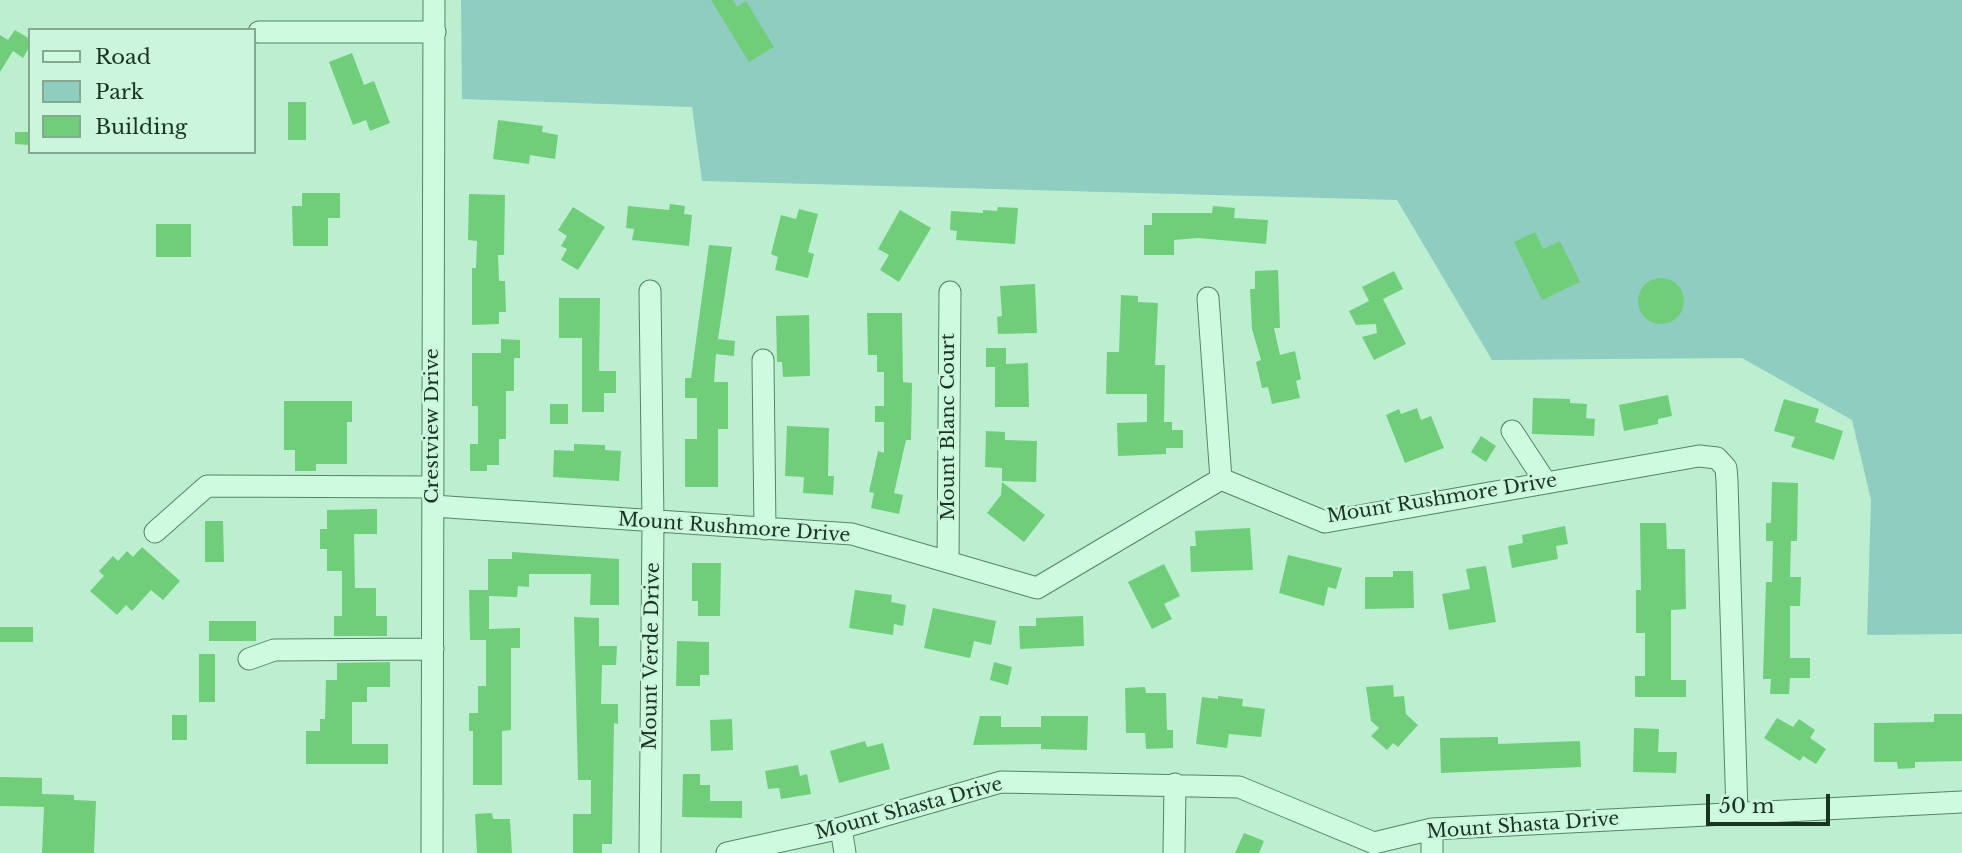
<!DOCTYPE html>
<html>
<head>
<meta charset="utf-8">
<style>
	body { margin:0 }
	#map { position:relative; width:1962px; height:853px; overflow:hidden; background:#bbefd0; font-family:"Libre Baskerville",serif }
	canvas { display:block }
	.legend { position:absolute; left:28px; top:28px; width:228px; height:126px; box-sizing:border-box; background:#cbf6dd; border:2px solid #84a991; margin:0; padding:9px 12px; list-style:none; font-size:21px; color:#1a351f }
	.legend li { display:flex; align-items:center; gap:14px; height:35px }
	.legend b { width:35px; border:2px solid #84a991 }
	.scale { position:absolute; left:1706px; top:794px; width:124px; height:32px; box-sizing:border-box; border:4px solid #1a351f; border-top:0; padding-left:9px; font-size:21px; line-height:24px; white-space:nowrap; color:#1a351f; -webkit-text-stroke:5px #cbf6dd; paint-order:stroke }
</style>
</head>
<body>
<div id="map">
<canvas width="1962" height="853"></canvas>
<ul class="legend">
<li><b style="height:9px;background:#cefae0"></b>Road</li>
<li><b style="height:19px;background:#90cdc1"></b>Park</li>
<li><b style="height:19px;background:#70ce7b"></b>Building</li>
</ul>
<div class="scale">50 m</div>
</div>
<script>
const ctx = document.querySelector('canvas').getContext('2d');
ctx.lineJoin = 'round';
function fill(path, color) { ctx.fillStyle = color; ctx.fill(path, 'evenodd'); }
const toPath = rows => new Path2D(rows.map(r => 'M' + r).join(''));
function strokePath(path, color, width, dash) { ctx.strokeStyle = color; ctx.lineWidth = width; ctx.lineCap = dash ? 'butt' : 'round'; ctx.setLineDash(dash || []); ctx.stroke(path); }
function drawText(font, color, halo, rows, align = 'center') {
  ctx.font = font + ' "Libre Baskerville",serif'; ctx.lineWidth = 5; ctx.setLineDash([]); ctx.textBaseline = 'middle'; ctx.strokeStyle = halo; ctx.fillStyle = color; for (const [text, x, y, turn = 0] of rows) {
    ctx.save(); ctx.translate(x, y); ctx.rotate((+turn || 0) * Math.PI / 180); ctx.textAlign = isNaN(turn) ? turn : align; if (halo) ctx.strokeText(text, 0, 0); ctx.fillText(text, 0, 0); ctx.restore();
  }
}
fill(toPath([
	[461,0,1962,0,1962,634,1867,635,1871,500,1852,420,1742,358,1492,360,1397,200,702,181,692,107,462,99]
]), '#90cdc1');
fill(toPath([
	[711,0,733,0,737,7,746,1,774,47,749,62],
	[15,30,30,39,30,46,23,58,13,51,0,72,0,35,8,40],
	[352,53,364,85,374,81,390,123,370,131,366,120,353,125,329,62],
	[288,102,306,102,306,140,288,140],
	[498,120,543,126,542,132,558,135,555,159,530,155,529,164,493,159],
	[15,132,30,132,30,145,15,144],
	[302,193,340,193,340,218,328,218,328,246,293,246,292,206,302,206],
	[469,194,505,195,504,255,498,255,499,281,505,281,506,312,499,312,499,324,472,325,472,268,476,268,477,241,468,240],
	[670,204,685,206,684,214,692,215,689,246,632,240,634,229,626,228,628,206,669,210],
	[1213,206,1235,208,1234,218,1268,220,1266,244,1198,238,1174,240,1174,255,1144,255,1144,225,1152,225,1152,213,1212,213],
	[573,207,605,227,578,270,561,260,567,249,561,246,567,236,558,230],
	[998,207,1018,208,1015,244,956,240,957,231,950,230,951,211,983,213,983,210,997,211],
	[799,209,818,214,808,252,814,254,808,278,775,270,778,257,771,254,781,215,796,219],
	[900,210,931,228,899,282,880,270,889,255,878,249],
	[156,224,191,224,191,257,156,257],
	[1535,232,1543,249,1560,241,1580,282,1542,300,1514,242],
	[709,245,732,247,718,339,735,341,734,356,716,354,714,382,728,382,728,429,718,429,718,487,685,487,685,439,697,439,697,398,685,398,685,378,691,378],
	[1278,270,1280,328,1274,328,1280,355,1295,351,1301,379,1296,381,1300,398,1272,404,1268,387,1262,388,1256,362,1261,360,1252,329,1250,289,1255,289,1255,271],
	[1394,271,1403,289,1383,299,1406,344,1374,360,1362,337,1377,333,1376,324,1356,325,1349,311,1369,301,1362,287],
	'1638 301a23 23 0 1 1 46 0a23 23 0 1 1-46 0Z',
	[1035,284,1037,333,998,334,997,317,1002,316,1000,286],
	[1121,295,1138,296,1138,302,1158,303,1155,365,1165,365,1164,422,1172,422,1172,430,1183,430,1183,448,1166,448,1166,454,1118,456,1117,423,1147,422,1147,394,1106,394,1107,352,1119,352],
	[559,298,600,298,599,371,616,371,616,393,604,393,604,412,582,412,582,338,559,338],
	[867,313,902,313,903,382,912,383,911,440,906,440,894,493,903,495,899,514,871,508,874,493,869,492,878,451,884,453,884,422,875,422,875,406,884,406,884,372,877,372,877,355,868,355],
	[809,315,810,376,783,377,782,362,777,362,776,316],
	[501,339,520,340,520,358,514,358,514,391,506,391,506,439,499,439,499,465,487,465,487,471,470,471,470,444,478,444,478,406,472,406,472,353,501,353],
	[986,348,1006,348,1006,364,1028,363,1029,407,995,407,995,367,986,367],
	[1668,395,1672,416,1658,419,1658,424,1624,431,1619,405],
	[1533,398,1570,399,1570,403,1587,404,1586,418,1595,419,1594,436,1532,434],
	[1784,399,1819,409,1815,422,1843,431,1834,460,1791,447,1795,437,1774,431],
	[284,401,352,401,352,422,347,422,347,464,316,464,316,471,295,471,295,450,284,450],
	[550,404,568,404,568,424,550,424],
	[1417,408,1421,420,1431,416,1444,448,1405,463,1386,415,1399,409,1401,414],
	[787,426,829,428,828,476,834,476,833,495,803,493,804,477,785,476],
	[986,431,1005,432,1005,440,1037,441,1036,482,1002,481,1002,468,985,467],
	[1481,436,1496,446,1486,462,1471,452],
	[574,444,605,445,605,450,621,451,619,481,553,477,554,450,574,451],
	[1002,482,1045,515,1024,542,987,513,1001,495],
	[1772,482,1798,483,1797,541,1791,541,1790,577,1801,577,1800,606,1790,606,1790,658,1810,658,1810,678,1790,678,1789,694,1770,694,1771,679,1763,679,1766,582,1772,582,1773,541,1766,541,1766,523,1771,523],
	[377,509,377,534,354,534,355,588,376,588,376,616,387,616,387,636,334,636,334,616,342,616,342,571,327,571,327,549,320,549,320,529,327,529,327,510],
	[205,521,223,521,224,562,205,562],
	[1640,523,1666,523,1667,549,1685,549,1686,609,1671,610,1671,680,1686,680,1686,697,1635,697,1635,676,1645,676,1645,633,1636,633,1636,590,1641,590],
	[1565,526,1568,544,1556,546,1558,559,1512,568,1508,546,1523,543,1522,535],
	[1250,528,1253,570,1191,572,1190,546,1196,546,1195,531],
	[142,547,180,581,163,600,151,590,132,611,126,605,117,615,90,591,104,576,99,571,113,556,118,561,127,551,133,557],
	[512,552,619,559,619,605,590,605,591,574,529,574,529,587,518,586,517,597,489,596,489,629,520,628,520,648,511,648,511,730,502,731,502,785,473,785,473,731,469,731,469,713,478,713,478,686,486,686,486,640,470,640,469,590,488,590,488,559,512,559],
	[1288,555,1342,568,1336,589,1328,587,1324,606,1279,593],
	[692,563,721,563,720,616,698,616,698,601,692,601],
	[1164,564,1180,596,1164,604,1172,619,1152,629,1128,582],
	[1486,566,1496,622,1449,630,1442,594,1470,589,1466,569],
	[1393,571,1413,571,1414,608,1365,609,1365,577,1393,577],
	[855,590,892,595,891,602,906,605,903,626,894,624,893,635,849,628],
	[933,608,996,621,991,645,974,641,970,658,924,648],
	[1083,616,1084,646,1020,649,1019,626,1036,626,1036,618],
	[574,617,599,618,599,646,617,646,616,665,602,665,601,704,618,704,618,724,614,723,612,844,602,844,602,853,573,853,573,814,591,814,591,780,578,780],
	[209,621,256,621,256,641,209,641],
	[0,627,33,627,33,642,0,642],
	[677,641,709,642,709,675,700,675,700,686,676,686],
	[199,654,215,654,215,702,199,702],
	[390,662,390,687,367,687,367,702,352,702,352,744,388,744,388,764,306,764,306,731,320,731,320,719,325,719,326,680,337,680,337,663],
	[994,662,1012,667,1008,685,990,680],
	[1393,685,1394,697,1404,696,1406,714,1418,725,1398,747,1393,743,1387,750,1371,736,1379,728,1371,721,1366,687],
	[1145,687,1146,693,1166,693,1167,730,1173,730,1173,748,1146,749,1145,733,1126,733,1125,688],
	[1218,696,1243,699,1242,706,1265,709,1261,737,1229,734,1227,748,1196,744,1202,697,1218,699],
	[1934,714,1962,714,1962,761,1915,762,1915,768,1898,769,1897,762,1874,762,1874,723,1934,722],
	[172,715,187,715,187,740,172,740],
	[980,716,1001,716,1001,727,1041,727,1041,716,1088,716,1087,750,1041,749,1041,744,973,745],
	[1777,718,1793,727,1799,719,1815,730,1810,738,1826,749,1816,764,1803,756,1800,761,1764,738],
	[732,719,733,750,711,751,710,720],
	[1634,728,1659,729,1658,752,1677,752,1676,773,1633,772],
	[1498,737,1498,744,1580,741,1581,767,1441,773,1440,738],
	[865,741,867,747,883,743,890,769,839,783,830,751],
	[798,765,800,776,807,774,811,794,781,799,779,788,768,789,765,771],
	[683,774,700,774,700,785,710,785,710,801,742,801,742,818,682,817],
	[0,777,42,778,42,794,74,795,74,800,96,801,94,853,42,853,44,807,0,806],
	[492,813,493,819,510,819,512,853,477,853,475,814],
	[1244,833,1264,841,1259,853,1235,853]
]), '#70ce7b');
const minor = toPath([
	[259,32,435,32],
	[1208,298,1221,479],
	[763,360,765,529],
	[1512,431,1546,483],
	[433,506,852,534,1037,588,1221,479,1325,522,1699,456,1717,458,1726,468,1727,481,1737,813],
	[155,532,207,486,433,487],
	[948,562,950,292],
	[249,659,274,650,433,649],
	[841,828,845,853],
	[1432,829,1432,853],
	[432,853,434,0],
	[650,853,653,523,650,291],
	[727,853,841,828,1001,782,1239,787,1374,843,1432,829,1962,802],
	[1174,853,1175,784]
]);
strokePath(minor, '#558660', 23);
strokePath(minor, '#cefae0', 21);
drawText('19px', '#1a351f', '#cbf6dd', [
	["Crestview Drive",433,426,-90],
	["Mount Blanc Court",949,427,-90],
	["Mount Rushmore Drive",1442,499,-9],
	["Mount Rushmore Drive",734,528,4],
	["Mount Verde Drive",652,656,-89],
	["Mount Shasta Drive",909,809,-15],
	["Mount Shasta Drive",1523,826,-4]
]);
</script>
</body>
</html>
